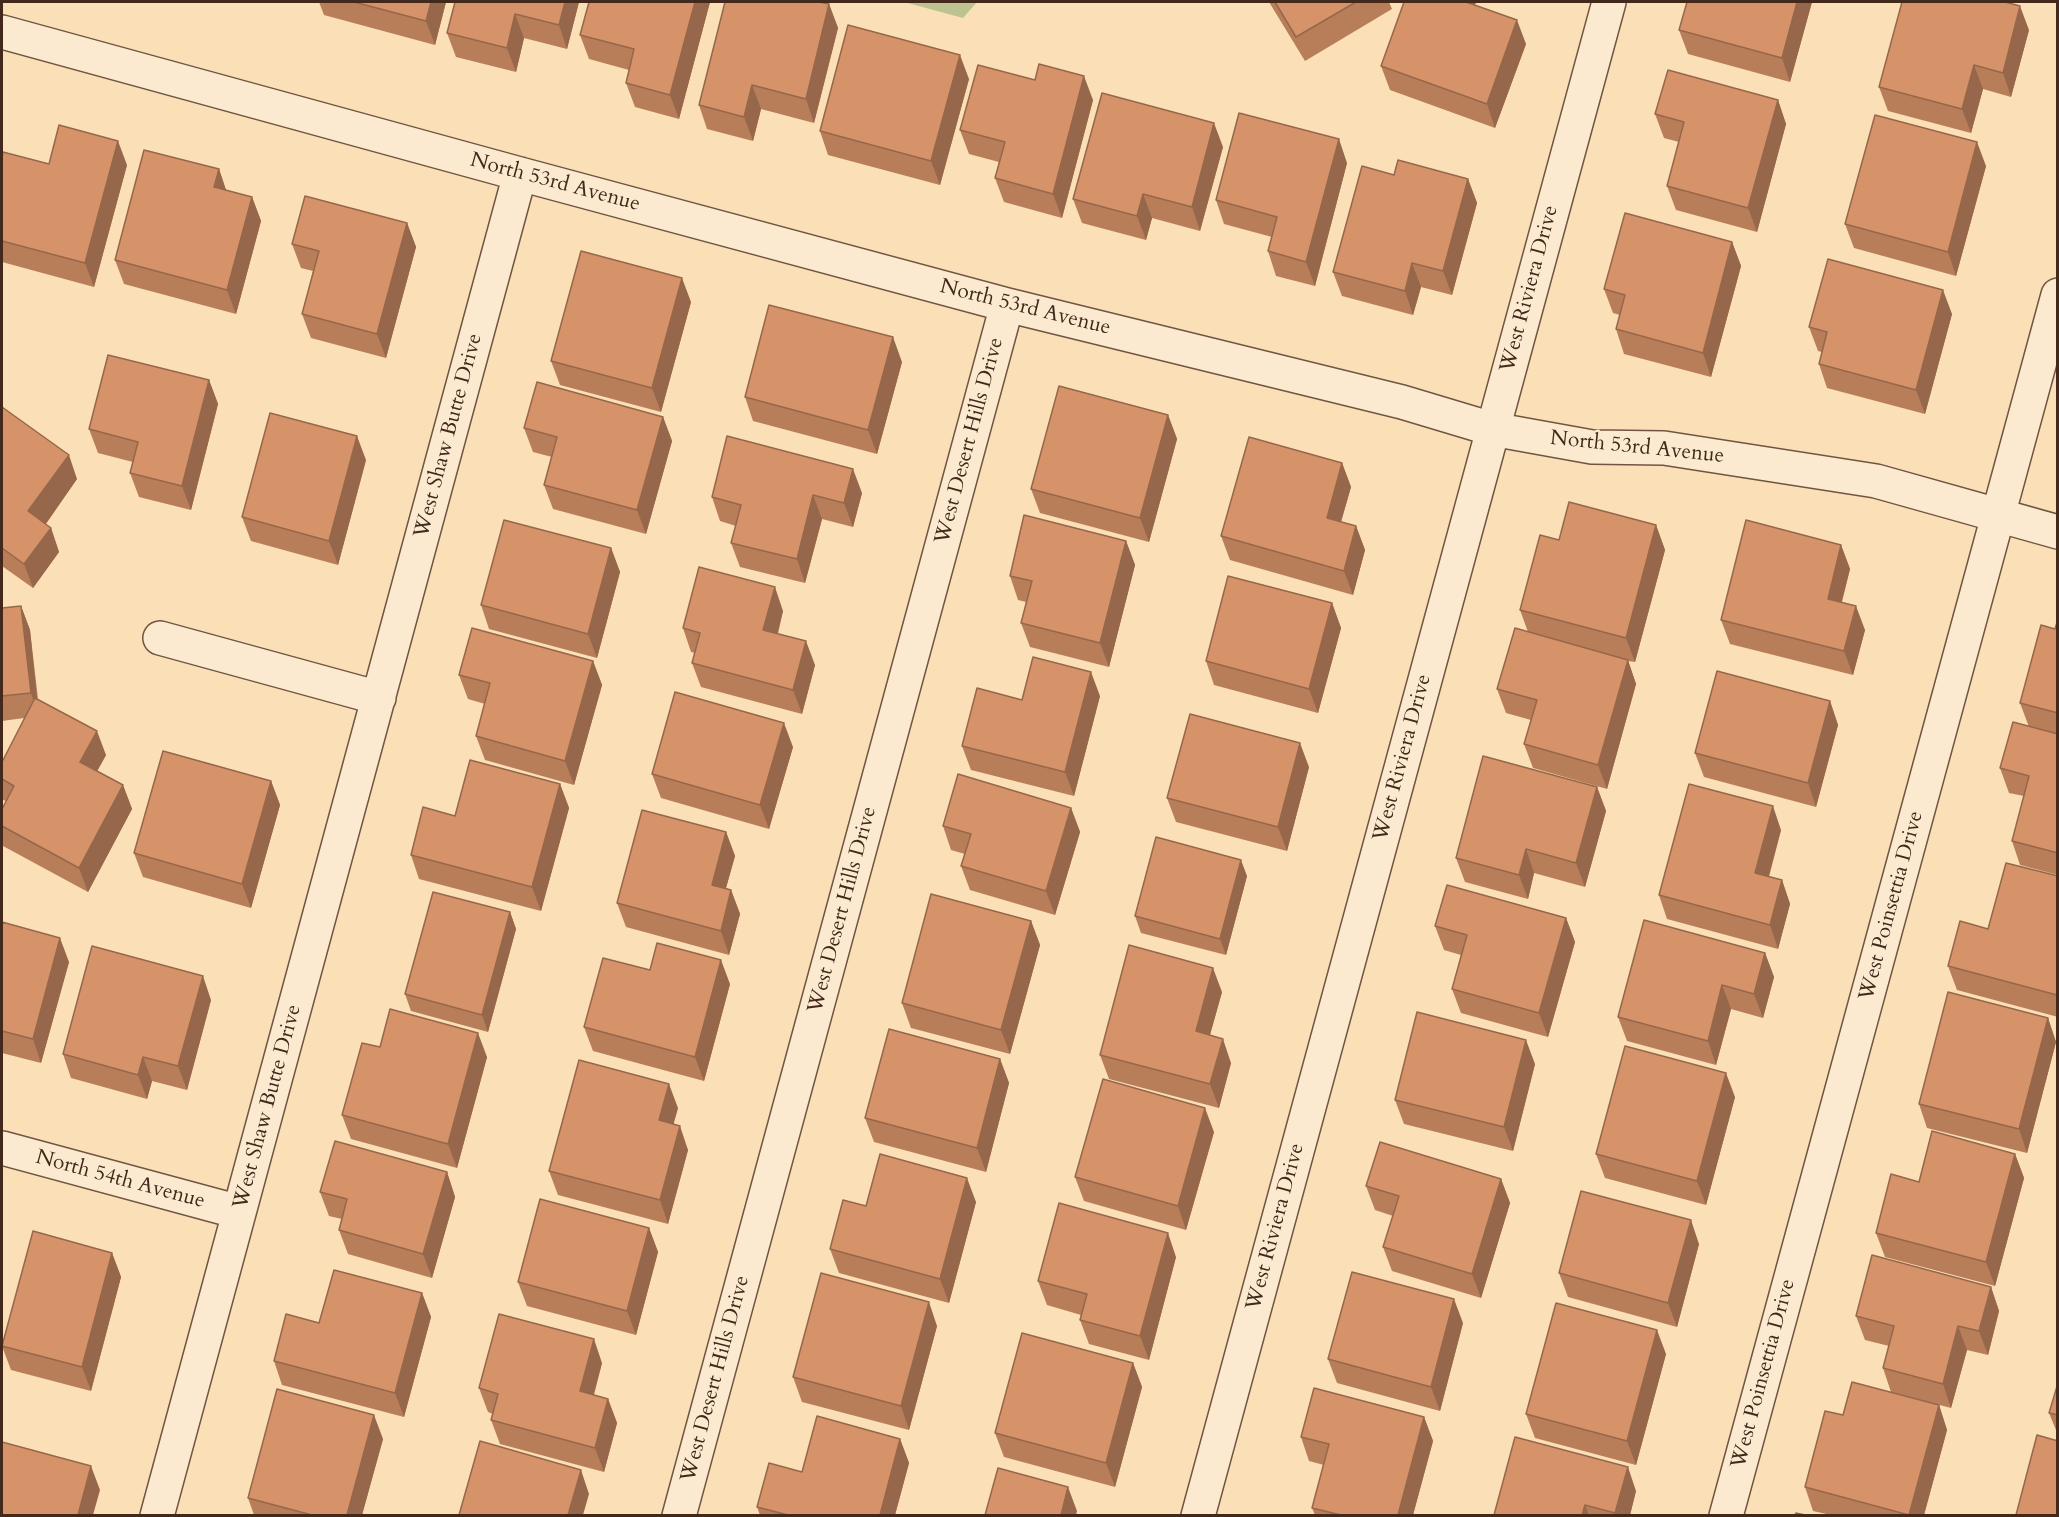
<!DOCTYPE html>
<html>
<head>
<meta charset="utf-8">
<style>
	body { margin:0 }
	#map { position:relative; width:2059px; height:1517px; overflow:hidden; background:#fbdfb7; font-family:Cardo,serif }
	canvas { display:block }
	.frame { position:absolute; inset:0; border:3px solid #42291b; pointer-events:none }
</style>
</head>
<body>
<div id="map">
<canvas width="2059" height="1517"></canvas>
<div class="frame"></div>
</div>
<script>
const ctx = document.querySelector('canvas').getContext('2d');
ctx.lineJoin = 'round';
function fill(path, color) { ctx.fillStyle = color; ctx.fill(path, 'evenodd'); }
const toPath = rows => new Path2D(rows.map(r => 'M' + r).join(''));
function strokePath(path, color, width, dash) { ctx.strokeStyle = color; ctx.lineWidth = width; ctx.lineCap = dash ? 'butt' : 'round'; ctx.setLineDash(dash || []); ctx.stroke(path); }
function drawText(font, color, halo, rows, align = 'center') {
  ctx.font = font + ' Cardo,serif'; ctx.lineWidth = 4.5; ctx.setLineDash([]); ctx.textBaseline = 'middle'; ctx.strokeStyle = halo; ctx.fillStyle = color; for (const [text, x, y, turn = 0] of rows) {
    ctx.save(); ctx.translate(x, y); ctx.rotate((+turn || 0) * Math.PI / 180); ctx.textAlign = isNaN(turn) ? turn : align; if (halo) ctx.strokeText(text, 0, 0); ctx.fillText(text, 0, 0); ctx.restore();
  }
}
fill(toPath([
	[904,2,977,2,963,18]
]), '#bcc290');
const street = toPath([
	[2,32,520,174,1007,305,1402,402,1492,429,1592,447,1664,448,1876,481,2058,532],
	[160,638,379,698],
	[2,1148,239,1212],
	[157,1516,520,174],
	[679,1516,1007,305],
	[1198,1516,1609,2],
	[1726,1516,2058,295]
]);
strokePath(street, '#705642', 36);
strokePath(street, '#fcead0', 33);
fill(toPath([
	[319,2,446,2,435,45,324,15],
	[455,2,579,2,567,49,524,38,516,72,456,57,447,33],
	[589,2,710,2,679,119,635,107,626,83,629,70,589,59,580,35],
	[1269,2,1389,2,1392,9,1305,61],
	[1404,2,1476,2,1475,5,1526,44,1495,128,1390,90,1381,66],
	[1687,2,1812,2,1790,82,1688,54,1679,30],
	[829,4,838,28,814,123,761,109,753,141,707,129,699,105],
	[2029,30,2011,97,1983,89,1971,133,1888,111,1879,87],
	[969,79,940,185,828,155,820,131],
	[1093,100,1062,218,1004,202,995,178,999,162,969,154,960,130],
	[1778,100,1786,124,1757,232,1676,210,1667,186,1679,142,1664,138,1655,114],
	[1223,147,1200,231,1152,218,1146,240,1082,223,1073,199],
	[2,157,49,164,127,165,94,287,2,262],
	[1347,163,1315,286,1276,276,1268,251,1272,237,1224,224,1216,200],
	[1986,166,1956,276,1854,248,1845,224],
	[219,169,226,190,252,197,261,221,236,314,124,284,115,260],
	[1394,175,1468,179,1477,203,1452,295,1421,287,1413,315,1342,296,1333,272],
	[407,223,416,247,386,358,311,338,302,314,313,271,301,268,292,244],
	[1732,242,1741,266,1711,377,1624,354,1616,329,1620,315,1613,313,1604,289],
	[691,302,661,412,560,385,551,361],
	[1952,314,1925,414,1827,388,1819,364,1822,352,1818,351,1809,327],
	[902,362,877,454,753,421,745,397],
	[209,380,218,404,191,510,139,497,130,473,133,462,98,453,89,429],
	[2,407,77,479,46,524,51,528,59,552,33,588,2,566],
	[1168,415,1177,439,1149,542,1040,513,1031,489],
	[663,417,672,441,646,534,553,509,544,485,552,457,533,452,524,428],
	[366,460,338,565,251,541,242,517],
	[1342,463,1351,487,1341,522,1356,526,1365,550,1353,595,1230,560,1221,536],
	[862,493,853,527,822,519,805,583,740,567,731,543,736,526,720,521,712,497],
	[1656,525,1665,550,1635,662,1628,661,1636,684,1607,789,1533,768,1524,744,1531,720,1506,713,1497,689,1528,632,1520,610,1559,540],
	[1126,541,1135,565,1109,667,1030,647,1021,623,1026,602,1018,600,1010,576],
	[1841,545,1850,569,1842,602,1865,630,1853,675,1730,644,1721,620],
	[611,548,620,572,597,658,489,629,481,605],
	[1332,603,1341,628,1318,713,1214,685,1206,661],
	[21,606,30,630,38,699,106,755,97,771,123,785,132,809,88,892,3,846,2,842,2,809,6,801,3,800,2,796,2,762,24,718,2,721,2,608],
	[783,611,778,634,815,665,802,714,701,687,692,663,695,653,691,652,683,628],
	[2058,619,2058,875,2020,865,2012,841,2024,796,2009,793,2000,768,2029,727,2020,703,2055,629],
	[593,661,602,685,574,785,485,760,476,736,485,704,468,699,459,675],
	[1100,696,1074,796,971,770,962,746,1022,700],
	[1830,701,1838,725,1816,807,1704,777,1695,753],
	[793,747,769,829,661,798,652,774],
	[1309,767,1287,851,1176,822,1167,798],
	[271,781,280,805,251,908,143,877,134,853],
	[560,784,569,808,541,911,419,879,411,855],
	[1597,787,1606,811,1585,887,1534,873,1528,899,1465,882,1456,858],
	[1071,808,1080,832,1055,915,970,890,961,866,965,854,951,850,943,826],
	[1781,830,1769,877,1782,880,1790,904,1778,949,1667,919,1659,895],
	[726,832,735,856,726,888,731,890,740,914,729,955,626,927,617,903],
	[1247,876,1226,955,1141,933,1135,916],
	[2058,876,2058,1017,1957,990,1948,966,1988,929],
	[510,912,516,929,488,1032,411,1011,405,994],
	[1566,918,1575,942,1548,1037,1461,1013,1452,989,1461,955,1444,950,1435,926],
	[1031,921,1040,945,1010,1054,911,1028,902,1003],
	[2,922,69,962,41,1063,2,1053],
	[1765,953,1774,977,1763,1018,1731,1009,1716,1065,1627,1041,1618,1017],
	[650,970,730,984,704,1081,593,1051,584,1027],
	[1222,992,1210,1035,1231,1063,1219,1108,1109,1079,1100,1055],
	[211,1000,187,1090,152,1081,147,1099,71,1078,63,1054],
	[2048,1018,2056,1042,2027,1153,1927,1128,1919,1104],
	[380,1047,487,1057,457,1168,351,1139,342,1115],
	[1000,1059,1009,1083,986,1172,874,1142,865,1118],
	[1535,1064,1513,1151,1404,1124,1395,1100],
	[1735,1097,1706,1205,1605,1178,1596,1154],
	[678,1108,673,1124,688,1150,668,1224,558,1195,549,1171],
	[1214,1132,1186,1230,1084,1201,1075,1177],
	[2015,1154,2024,1178,1995,1286,1885,1257,1876,1233,1919,1182],
	[447,1172,455,1197,432,1278,348,1254,339,1230,342,1219,329,1216,320,1192],
	[1501,1179,1510,1203,1481,1298,1392,1271,1383,1247,1393,1216,1375,1210,1366,1186],
	[976,1202,949,1303,839,1273,830,1249,866,1206],
	[649,1228,658,1252,636,1335,527,1306,518,1282],
	[1699,1244,1677,1327,1568,1297,1559,1273],
	[112,1253,121,1277,91,1391,11,1370,2,1346],
	[1176,1257,1149,1360,1089,1344,1080,1320,1081,1315,1047,1305,1038,1281],
	[1991,1287,1999,1311,1988,1355,1967,1350,1951,1408,1891,1392,1883,1368,1889,1346,1865,1340,1856,1316],
	[422,1293,431,1317,404,1417,282,1385,274,1361,319,1323],
	[1463,1323,1440,1411,1337,1383,1328,1359],
	[937,1326,909,1430,802,1402,793,1377],
	[1666,1354,1636,1465,1535,1438,1526,1414],
	[602,1363,594,1395,608,1399,617,1423,604,1472,500,1444,491,1420,493,1414,488,1412,479,1388],
	[1133,1363,1142,1387,1115,1487,1004,1457,995,1433],
	[2058,1383,2058,1435,2049,1413],
	[1939,1405,1947,1430,1924,1515,1831,1515,1813,1511,1805,1487,1843,1415],
	[1424,1417,1433,1441,1413,1515,1315,1515,1312,1508,1324,1465,1309,1461,1301,1437],
	[383,1439,362,1515,254,1515,248,1498],
	[900,1439,909,1463,895,1515,760,1515,757,1507,802,1472],
	[1636,1491,1630,1515,1494,1515]
]), '#b87e5a');
fill(toPath([
	[431,2,446,2,435,45,426,21],
	[565,2,579,2,567,49,559,25],
	[695,2,710,2,679,119,670,95],
	[1460,2,1476,2,1468,23],
	[1797,2,1812,2,1790,82,1782,58],
	[829,4,838,28,814,123,806,99],
	[2020,6,2029,30,2011,97,2003,73],
	[515,14,524,38,516,72,507,48],
	[1517,20,1526,44,1495,128,1487,104],
	[960,55,969,79,940,185,931,161],
	[1974,65,1983,89,1971,133,1962,109],
	[1084,76,1093,100,1062,218,1053,194],
	[752,85,761,109,753,141,744,117],
	[1778,100,1786,124,1757,232,1748,208],
	[1214,123,1223,147,1200,231,1192,207],
	[1339,139,1347,163,1315,286,1306,262],
	[118,141,127,165,94,287,85,263],
	[1977,142,1986,166,1956,276,1948,252],
	[219,169,227,193,214,187],
	[1468,179,1477,203,1452,295,1443,271],
	[1143,194,1152,218,1146,240,1137,216],
	[252,197,261,221,236,314,227,290],
	[407,223,416,247,386,358,377,334],
	[1732,242,1741,266,1711,377,1703,353],
	[1412,263,1421,287,1413,315,1405,291],
	[682,278,691,302,661,412,652,388],
	[1943,290,1952,314,1925,414,1916,390],
	[893,337,902,362,877,454,868,430],
	[209,380,218,404,191,510,182,486],
	[1168,415,1177,439,1149,542,1140,518],
	[663,417,672,441,646,534,637,510],
	[357,436,366,460,338,565,329,541],
	[69,455,77,479,37,536,28,511],
	[1342,463,1351,487,1335,542,1327,518],
	[853,469,862,493,853,527,844,503],
	[813,495,822,519,805,583,797,559],
	[1656,525,1665,550,1635,662,1626,638],
	[1356,526,1365,550,1353,595,1344,571],
	[51,528,59,552,33,588,24,564],
	[1126,541,1135,565,1109,667,1100,643],
	[1841,545,1850,569,1836,623,1828,599],
	[611,548,620,572,597,658,588,634],
	[775,587,783,611,772,654,763,630],
	[1332,603,1341,628,1318,713,1309,689],
	[21,606,30,630,39,717,31,693],
	[1856,606,1865,630,1853,675,1844,651],
	[806,641,815,665,802,714,793,690],
	[1628,660,1636,684,1607,789,1598,765],
	[593,661,602,685,574,785,565,761],
	[1091,672,1100,696,1074,796,1065,772],
	[1830,701,1838,725,1816,807,1808,783],
	[784,723,793,747,769,829,760,805],
	[97,731,106,755,89,786,80,762],
	[1300,743,1309,767,1287,851,1278,827],
	[271,781,280,805,251,908,242,884],
	[560,784,569,808,541,911,532,887],
	[123,785,132,809,88,892,79,868],
	[1597,787,1606,811,1585,887,1576,863],
	[1773,806,1781,830,1763,897,1755,873],
	[1071,808,1080,832,1055,915,1046,891],
	[726,832,735,856,720,909,712,885],
	[1526,849,1534,873,1528,899,1519,875],
	[1241,860,1247,876,1226,955,1220,939],
	[1782,880,1790,904,1778,949,1770,925],
	[731,890,740,914,729,955,721,931],
	[510,912,516,929,488,1032,482,1015],
	[1566,918,1575,942,1548,1037,1539,1013],
	[1031,921,1040,945,1010,1054,1001,1030],
	[60,938,69,962,41,1063,33,1039],
	[1765,953,1774,977,1763,1018,1754,994],
	[721,960,730,984,704,1081,695,1057],
	[1213,968,1222,992,1204,1056,1196,1031],
	[203,976,211,1000,187,1090,178,1066],
	[1722,985,1731,1009,1716,1065,1708,1041],
	[2048,1018,2056,1042,2027,1153,2019,1129],
	[478,1033,487,1057,457,1168,448,1144],
	[1223,1039,1231,1063,1219,1108,1210,1084],
	[1526,1040,1535,1064,1513,1151,1504,1127],
	[143,1057,152,1081,147,1099,138,1075],
	[1000,1059,1009,1083,986,1172,977,1148],
	[1726,1073,1735,1097,1706,1205,1697,1181],
	[669,1084,678,1108,668,1144,659,1120],
	[1205,1108,1214,1132,1186,1230,1178,1206],
	[680,1126,688,1150,668,1224,660,1200],
	[2015,1154,2024,1178,1995,1286,1986,1262],
	[447,1172,455,1197,432,1278,423,1254],
	[967,1178,976,1202,949,1303,940,1279],
	[1501,1179,1510,1203,1481,1298,1472,1274],
	[1691,1220,1699,1244,1677,1327,1668,1303],
	[649,1228,658,1252,636,1335,627,1311],
	[1168,1233,1176,1257,1149,1360,1140,1336],
	[112,1253,121,1277,91,1391,82,1367],
	[1991,1287,1999,1311,1988,1355,1979,1331],
	[422,1293,431,1317,404,1417,395,1393],
	[1454,1299,1463,1323,1440,1411,1431,1387],
	[929,1302,937,1326,909,1430,901,1406],
	[1958,1326,1967,1350,1951,1408,1943,1384],
	[1657,1330,1666,1354,1636,1465,1627,1441],
	[594,1339,602,1363,588,1415,580,1391],
	[1133,1363,1142,1387,1115,1487,1106,1463],
	[608,1399,617,1423,604,1472,595,1448],
	[1939,1405,1947,1430,1924,1515,1909,1515],
	[374,1415,383,1439,362,1515,347,1515],
	[1424,1417,1433,1441,1413,1515,1398,1515],
	[900,1439,909,1463,895,1515,880,1515],
	[91,1466,100,1490,93,1515,78,1515],
	[1628,1467,1636,1491,1630,1515,1616,1515,1615,1513],
	[581,1470,589,1494,583,1515,568,1515],
	[1068,1487,1077,1511,1076,1515,1061,1515],
	[1585,1505,1589,1515,1582,1515]
]), '#96674a');
const building = toPath([
	[354,2,431,2,426,21,354,2],
	[455,2,565,2,559,25,515,14,507,48,447,33,455,2],
	[589,2,695,2,670,95,626,83,634,49,580,35,589,2],
	[725,2,819,2,829,4,806,99,752,85,744,117,699,105,725,2],
	[1275,2,1356,2,1296,37,1275,2],
	[1404,2,1466,2,1517,20,1487,104,1381,66,1404,2],
	[1687,2,1797,2,1782,58,1679,30,1687,2],
	[1902,2,2005,2,2020,6,2003,73,1974,65,1962,109,1879,87,1902,2],
	[848,25,960,55,931,161,820,131,848,25],
	[1039,64,1084,76,1053,194,995,178,1005,142,960,130,978,65,1035,80,1039,64],
	[1668,70,1778,100,1748,208,1667,186,1684,122,1655,114,1668,70],
	[1102,93,1214,123,1192,207,1143,194,1137,216,1073,199,1102,93],
	[1239,113,1339,139,1306,262,1268,251,1277,217,1216,200,1239,113],
	[1875,115,1977,142,1948,252,1845,224,1875,115],
	[59,125,118,141,85,263,2,241,2,157,3,152,49,164,59,125],
	[144,150,219,169,214,187,252,197,227,290,115,260,144,150],
	[1398,160,1468,179,1443,271,1412,263,1405,291,1333,272,1362,166,1394,175,1398,160],
	[305,196,407,223,377,334,302,314,319,251,292,244,305,196],
	[1625,213,1732,242,1703,353,1616,329,1625,295,1604,289,1625,213],
	[581,251,682,278,652,388,551,361,581,251],
	[1828,259,1943,290,1916,390,1819,364,1827,332,1809,327,1828,259],
	[769,305,893,337,868,430,745,397,769,305],
	[108,355,209,380,182,486,130,473,138,442,89,429,108,355],
	[537,382,663,417,637,510,544,485,557,437,524,428,537,382],
	[1059,386,1168,415,1140,518,1031,489,1059,386],
	[2,407,69,455,28,511,51,528,24,564,2,548,2,407],
	[270,413,357,436,329,541,242,517,270,413],
	[727,436,853,469,844,503,813,495,797,559,731,543,741,505,712,497,727,436],
	[1249,437,1342,463,1327,518,1356,526,1344,571,1221,536,1249,437],
	[1569,502,1656,525,1626,638,1520,610,1540,535,1559,540,1569,502],
	[1024,515,1126,541,1100,643,1021,623,1032,581,1010,576,1024,515],
	[504,520,611,548,588,634,481,605,504,520],
	[1746,520,1841,545,1828,599,1856,606,1844,651,1721,620,1746,520],
	[699,567,775,587,763,630,806,641,793,690,692,663,700,633,683,628,699,567],
	[1228,576,1332,603,1309,689,1206,661,1228,576],
	[21,606,31,693,2,696,2,608,21,606],
	[2058,619,2058,713,2020,703,2041,625,2055,629,2058,619],
	[472,628,593,661,565,761,476,736,490,683,459,675,472,628],
	[1515,628,1628,660,1598,765,1524,744,1537,700,1497,689,1515,628],
	[1033,657,1091,672,1065,772,962,746,977,688,1022,700,1033,657],
	[1717,671,1830,701,1808,783,1695,753,1717,671],
	[675,692,784,723,760,805,652,774,675,692],
	[35,698,97,731,80,762,123,785,79,868,2,826,2,809,14,786,2,779,2,762,35,698],
	[1190,714,1300,743,1278,827,1167,798,1190,714],
	[2013,722,2058,734,2058,853,2012,841,2029,776,2000,768,2013,722],
	[163,751,271,781,242,884,134,853,163,751],
	[1483,756,1597,787,1576,863,1526,849,1519,875,1456,858,1483,756],
	[470,760,560,784,532,887,411,855,423,807,455,816,470,760],
	[958,774,1071,808,1046,891,961,866,971,834,943,826,958,774],
	[1689,784,1773,806,1755,873,1782,880,1770,925,1659,895,1689,784],
	[642,810,726,832,712,885,731,890,721,931,617,903,642,810],
	[1156,837,1241,860,1220,939,1135,916,1156,837],
	[2006,863,2058,876,2057,995,1948,966,1960,921,1988,929,2006,863],
	[1447,885,1566,918,1539,1013,1452,989,1467,935,1435,926,1447,885],
	[433,892,510,912,482,1015,405,994,433,892],
	[931,894,1031,921,1001,1030,902,1003,931,894],
	[1644,920,1765,953,1754,994,1722,985,1708,1041,1618,1017,1644,920],
	[2,922,60,938,33,1039,2,1031,2,922],
	[657,943,721,960,695,1057,584,1027,603,958,650,970,657,943],
	[1129,945,1213,968,1196,1031,1223,1039,1210,1084,1100,1055,1129,945],
	[92,946,203,976,178,1066,143,1057,138,1075,63,1054,92,946],
	[1948,992,2048,1018,2019,1129,1919,1104,1948,992],
	[390,1009,478,1033,448,1144,342,1115,362,1043,380,1047,390,1009],
	[1417,1012,1526,1040,1504,1127,1395,1100,1417,1012],
	[889,1029,1000,1059,977,1148,865,1118,889,1029],
	[1625,1046,1726,1073,1697,1181,1596,1154,1625,1046],
	[579,1060,669,1084,659,1120,680,1126,660,1200,549,1171,579,1060],
	[1103,1079,1205,1108,1178,1206,1075,1177,1103,1079],
	[1932,1131,2015,1154,1986,1262,1876,1233,1891,1174,1919,1182,1932,1131],
	[335,1141,447,1172,423,1254,339,1230,347,1199,320,1192,335,1141],
	[1380,1142,1501,1179,1472,1274,1383,1247,1399,1196,1366,1186,1380,1142],
	[880,1154,967,1178,940,1279,830,1249,843,1200,866,1206,880,1154],
	[1581,1191,1691,1220,1668,1303,1559,1273,1581,1191],
	[540,1199,649,1228,627,1311,518,1282,540,1199],
	[1059,1203,1168,1233,1140,1336,1080,1320,1087,1294,1038,1281,1059,1203],
	[33,1231,112,1253,82,1367,2,1346,33,1231],
	[1872,1255,1991,1287,1979,1331,1958,1326,1943,1384,1883,1368,1894,1326,1856,1316,1872,1255],
	[334,1270,422,1293,395,1393,274,1361,286,1314,319,1323,334,1270],
	[1352,1272,1454,1299,1431,1387,1328,1359,1352,1272],
	[821,1273,929,1302,901,1406,793,1377,821,1273],
	[1556,1303,1657,1330,1627,1441,1526,1414,1556,1303],
	[499,1314,594,1339,580,1391,608,1399,595,1448,491,1420,498,1394,479,1388,499,1314],
	[1022,1333,1133,1363,1106,1463,995,1433,1022,1333],
	[1852,1382,1939,1405,1909,1515,1805,1487,1825,1411,1843,1415,1852,1382],
	[2058,1383,2058,1415,2049,1413,2058,1383],
	[1314,1388,1424,1417,1398,1515,1341,1515,1312,1508,1329,1444,1301,1437,1314,1388],
	[277,1389,374,1415,347,1515,312,1515,248,1498,277,1389],
	[817,1416,900,1439,880,1515,788,1515,757,1507,769,1463,802,1472,817,1416],
	[2037,1435,2058,1441,2058,1515,2016,1515,2037,1435],
	[1515,1437,1628,1467,1615,1513,1585,1505,1582,1515,1494,1515,1515,1437],
	[480,1441,581,1470,568,1515,459,1515,480,1441],
	[2,1442,91,1466,78,1515,2,1515,2,1442],
	[998,1468,1068,1487,1061,1515,985,1515,998,1468],
	[1796,1513,1805,1515,1795,1515,1796,1513]
]);
fill(building, '#d69369');
strokePath(building, '#96674a', 1.5);
drawText('21px', '#42291b', '#fcead0', [
	["North 53rd Avenue",555,183,15],
	["West Riviera Drive",1530,289,-75],
	["North 53rd Avenue",1025,308,14],
	["West Shaw Butte Drive",449,436,-75],
	["West Desert Hills Drive",970,441,-75],
	["North 53rd Avenue",1637,448,6],
	["West Riviera Drive",1403,758,-75],
	["West Poinsettia Drive",1892,906,-75],
	["West Desert Hills Drive",843,910,-75],
	["West Shaw Butte Drive",268,1107,-75],
	["North 54th Avenue",120,1180,15],
	["West Riviera Drive",1276,1227,-75],
	["West Poinsettia Drive",1764,1374,-75],
	["West Desert Hills Drive",716,1379,-75]
]);
</script>
</body>
</html>
